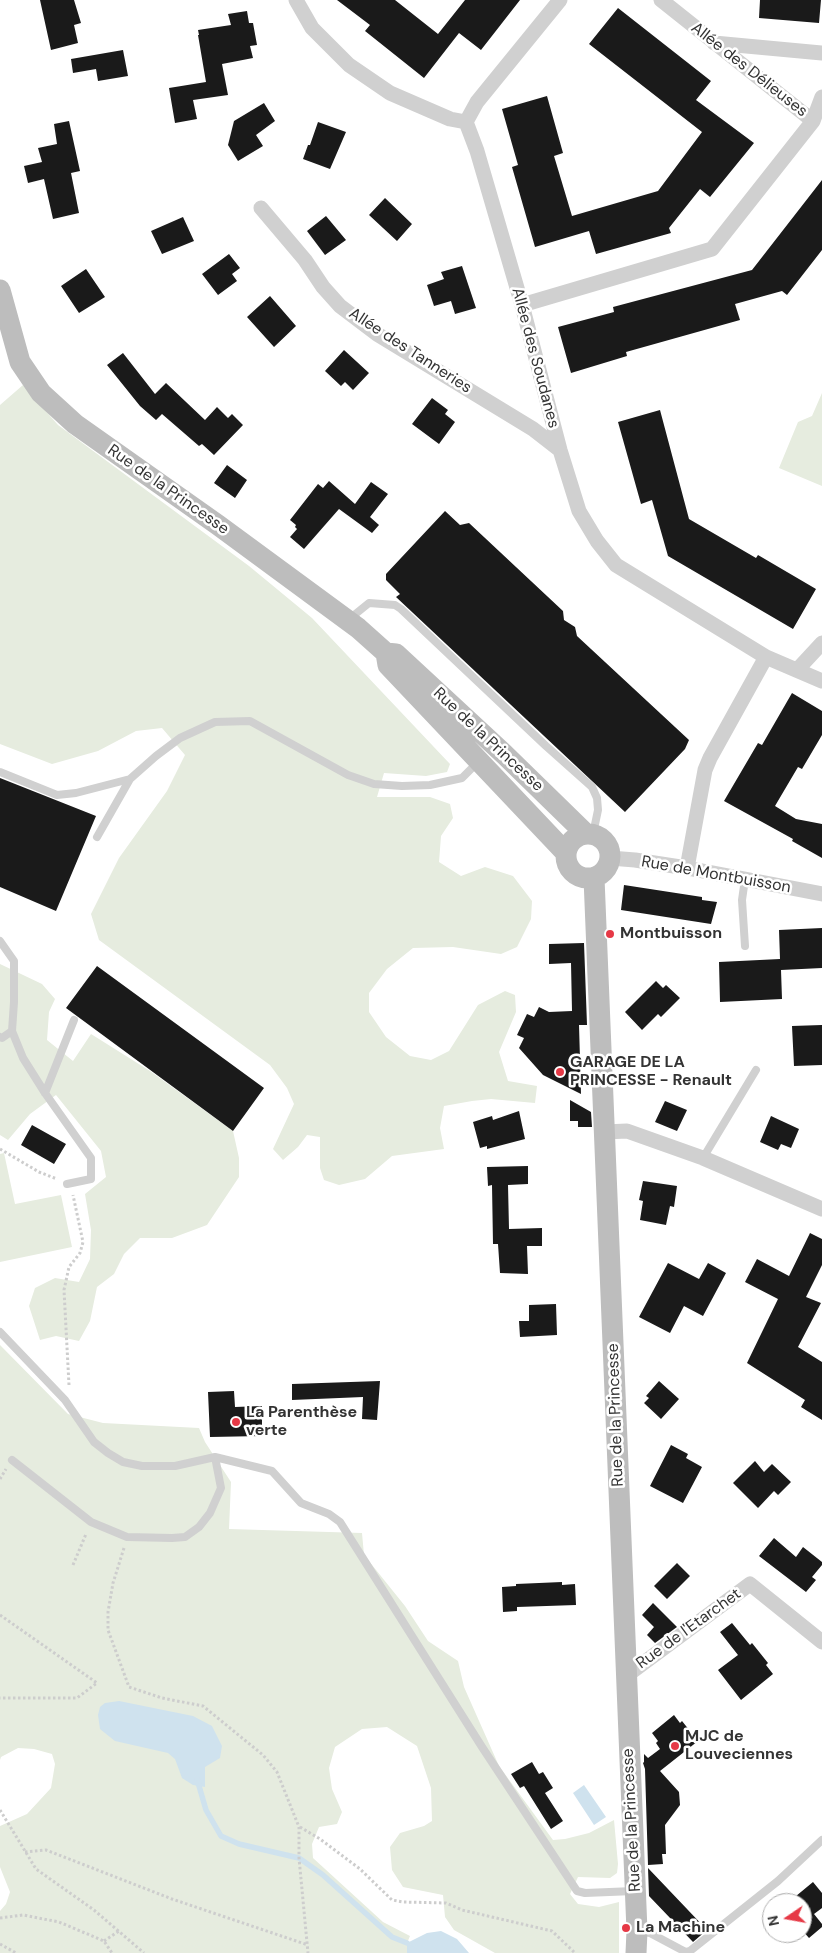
<!DOCTYPE html>
<html>
<head>
<meta charset="utf-8">
<style>
	body { margin:0 }
	#map { position:relative; width:822px; height:1953px; overflow:hidden; background:#fff; font-family:"DM Sans",sans-serif }
	canvas { display:block }
	.north { position:absolute; left:762px; top:1893px; width:50px; height:50px; box-sizing:border-box; background:#fff; border:1px solid #adadad; border-radius:50%; rotate:258deg; font-size:14px; font-weight:700; line-height:20px; text-align:center; color:#333 }
	.north::after { content:''; display:block; margin:auto; width:18px; height:22px; background:#e63946; clip-path:polygon(50% 0,100% 100%,50% 72%,0 100%) }
</style>
</head>
<body>
<div id="map">
<canvas width="822" height="1953"></canvas>
<div class="north">N</div>
</div>
<script>
const ctx = document.querySelector('canvas').getContext('2d');
ctx.lineJoin = 'round';
function fill(path, color) { ctx.fillStyle = color; ctx.fill(path, 'evenodd'); }
const toPath = rows => new Path2D(rows.map(r => 'M' + r).join(''));
function strokePath(path, color, width, dash) { ctx.strokeStyle = color; ctx.lineWidth = width; ctx.lineCap = dash ? 'butt' : 'round'; ctx.setLineDash(dash || []); ctx.stroke(path); }
function drawText(font, color, halo, rows, align = 'center') {
  ctx.font = font + ' "DM Sans",sans-serif'; ctx.lineWidth = 5; ctx.setLineDash([]); ctx.textBaseline = 'middle'; ctx.strokeStyle = halo; ctx.fillStyle = color; for (const [text, x, y, turn = 0] of rows) {
    ctx.save(); ctx.translate(x, y); ctx.rotate((+turn || 0) * Math.PI / 180); ctx.textAlign = isNaN(turn) ? turn : align; if (halo) ctx.strokeText(text, 0, 0); ctx.fillText(text, 0, 0); ctx.restore();
  }
}
fill(toPath([
	[23,385,58,425,249,566,312,618,450,764,447,772,426,776,384,773,377,797,430,797,450,804,453,818,441,836,439,862,461,876,485,867,513,876,532,901,531,919,517,947,501,954,453,947,413,948,387,969,369,993,369,1012,386,1037,410,1056,431,1060,449,1051,478,1005,505,991,515,995,516,1012,499,1052,508,1081,537,1086,535,1103,491,1099,472,1101,444,1106,440,1128,444,1149,392,1156,365,1179,339,1185,324,1180,320,1168,320,1137,307,1135,298,1147,283,1160,273,1149,294,1104,287,1088,270,1065,99,940,91,914,119,858,167,791,185,755,162,728,136,731,98,751,52,764,0,744,0,405],
	[822,393,822,486,779,468,798,422,812,416],
	[0,964,42,984,55,999,49,1012,47,1040,73,1061,91,1034,150,1071,233,1131,239,1158,239,1177,207,1225,172,1238,140,1238,124,1254,114,1274,97,1287,90,1321,79,1341,56,1336,40,1340,29,1306,35,1288,55,1278,79,1282,90,1259,91,1230,85,1194,106,1177,101,1151,56,1095,30,1114,8,1140,0,1135],
	[4,1153,15,1204,61,1195,72,1247,0,1262,0,1154],
	[0,1345,68,1414,103,1423,199,1428,205,1442,231,1482,229,1529,362,1533,364,1555,405,1606,428,1641,458,1661,464,1687,499,1766,553,1840,565,1839,589,1833,614,1820,618,1864,617,1873,610,1878,578,1877,570,1894,578,1904,599,1907,619,1902,619,1953,495,1953,454,1930,445,1917,443,1895,403,1887,392,1870,390,1847,400,1833,424,1826,432,1821,431,1788,417,1746,387,1727,362,1729,335,1747,329,1768,332,1789,342,1812,337,1824,319,1827,312,1844,313,1858,383,1922,410,1936,407,1943,407,1953,0,1953,0,1911,6,1904,10,1892,0,1867,0,1826,27,1814,51,1788,55,1764,52,1754,34,1749,18,1748,1,1757,0,1760]
]), '#e6ecdf');
fill(toPath([
	[119,1701,193,1716,212,1726,222,1746,220,1758,205,1767,205,1787,193,1785,182,1778,175,1759,168,1753,115,1741,100,1729,98,1715,100,1707,105,1703],
	[584,1785,606,1817,594,1825,573,1793],
	[441,1931,457,1939,469,1953,407,1953,407,1943,427,1933]
]), '#cfe2ee');
strokePath(toPath([
	[197,1779,206,1810,221,1836,239,1844,299,1858,323,1875,392,1937,407,1943]
]), '#cfe2ee', 5.5);
fill(toPath([
	[40,0,74,0,81,23,74,25,78,43,51,50],
	[337,0,395,0,438,34,465,0,520,0,481,50,459,33,424,78,365,31,370,25],
	[760,0,821,0,819,23,759,18],
	[618,8,711,81,696,100,754,143,710,197,700,189,669,228,671,233,596,254,589,231,535,247,512,167,518,165,502,109,547,96,563,153,554,156,572,216,658,191,702,132,589,44],
	[247,11,249,23,253,23,257,45,250,46,253,58,222,64,228,95,193,100,197,119,175,123,169,88,206,82,198,35,199,35,198,30,231,25,228,14],
	[123,50,128,76,98,81,96,69,73,73,71,59],
	[264,103,275,121,256,135,263,146,238,161,228,145,234,121],
	[69,121,80,171,71,173,79,213,53,219,44,179,28,183,24,166,42,162,38,148,57,144,54,124],
	[318,122,346,132,330,169,303,159,308,145,310,145],
	[822,180,822,250,787,295,782,291,735,304,740,320,626,352,627,356,571,373,558,327,614,312,613,307,752,270],
	[385,198,412,224,397,241,369,215],
	[326,216,346,240,325,255,307,231],
	[183,217,194,241,162,254,151,231],
	[229,254,240,268,232,274,237,281,218,295,202,274],
	[462,266,476,308,455,314,451,301,434,306,427,285,444,279,441,272],
	[86,269,105,297,79,313,61,286],
	[270,296,296,326,274,347,247,317],
	[344,350,369,373,353,390,345,382,341,386,325,371],
	[123,353,155,394,166,383,205,420,217,407,228,418,232,414,243,425,214,455,202,444,199,446,162,414,156,420,140,406,107,365],
	[432,398,448,410,445,414,455,422,439,444,412,424],
	[660,410,689,519,756,558,758,555,816,589,793,629,668,556,652,500,641,504,618,422],
	[227,465,247,480,235,498,214,483],
	[329,481,355,504,371,482,388,494,370,517,379,525,372,533,339,509,304,549,290,537,297,529,295,527,296,525,290,520,318,484,323,488],
	[445,511,460,525,469,523,563,611,564,620,575,627,577,636,689,740,685,749,625,812,396,597,400,594,386,580,386,574],
	[792,693,822,711,822,735,802,769,798,767,775,806,796,819,822,824,822,858,792,841,793,839,724,801,758,743,762,745],
	[0,778,96,816,56,911,0,887],
	[624,885,702,897,702,900,717,902,711,924,621,910],
	[822,928,822,968,781,970,782,999,720,1002,719,962,780,959,779,930],
	[584,943,587,1025,579,1025,581,1094,543,1075,519,1048,524,1038,517,1035,527,1014,534,1017,539,1007,549,1012,572,1011,571,963,549,964,549,944],
	[97,966,264,1088,233,1131,66,1008],
	[656,981,663,988,666,985,680,998,661,1017,658,1014,642,1030,625,1012],
	[822,1025,822,1065,794,1066,792,1026],
	[570,1100,591,1112,592,1127,578,1127,578,1121,570,1121],
	[665,1101,687,1110,677,1131,655,1122],
	[519,1111,525,1139,487,1149,487,1146,480,1148,473,1122,492,1116,493,1120],
	[771,1116,799,1129,791,1148,781,1144,778,1150,760,1142],
	[32,1125,66,1144,54,1164,21,1145],
	[528,1166,528,1184,508,1185,509,1229,542,1228,542,1246,527,1246,528,1274,500,1273,498,1244,493,1244,492,1185,488,1186,487,1167],
	[643,1181,677,1186,674,1207,670,1206,666,1225,640,1220,643,1201,639,1200],
	[810,1233,822,1239,822,1265,806,1297,821,1303,798,1347,822,1362,822,1420,801,1407,805,1400,747,1363,778,1299,745,1282,757,1259,789,1276],
	[668,1263,699,1279,708,1263,726,1273,703,1316,684,1306,670,1333,639,1317],
	[556,1304,557,1335,520,1337,519,1321,529,1321,529,1305],
	[380,1381,377,1420,362,1419,363,1397,292,1400,292,1384],
	[659,1381,679,1399,661,1419,644,1403,649,1398,646,1396],
	[234,1391,235,1407,262,1406,262,1436,210,1437,208,1392],
	[671,1445,688,1454,686,1458,702,1467,683,1503,650,1486],
	[755,1461,764,1472,772,1464,791,1482,778,1495,774,1491,758,1508,733,1483],
	[774,1538,796,1557,803,1547,822,1562,822,1565,812,1577,816,1580,806,1592,759,1556],
	[677,1563,690,1576,667,1599,654,1586],
	[562,1582,562,1585,575,1584,576,1605,517,1607,517,1611,503,1612,502,1587,516,1586,516,1584],
	[653,1603,677,1627,655,1643,647,1635,654,1627,642,1615],
	[732,1623,750,1645,752,1643,768,1663,766,1665,773,1674,741,1700,718,1670,738,1655,720,1632],
	[674,1715,680,1723,682,1721,698,1741,660,1771,679,1792,680,1805,665,1825,666,1854,662,1854,663,1864,648,1865,645,1769,643,1763,644,1762,644,1754,648,1758,660,1749,656,1743,658,1741,652,1733],
	[532,1762,539,1774,543,1772,553,1788,545,1793,563,1821,551,1829,524,1786,520,1788,511,1774],
	[648,1868,707,1930,693,1942,649,1896],
	[813,1882,822,1893,822,1908,814,1914,822,1924,822,1927,809,1938,802,1930,802,1903,793,1903,790,1901]
]), '#1a1a1a');
strokePath(toPath([
	[0,1149,39,1172,57,1179],
	[69,1385,64,1290,69,1267,80,1253,83,1242,73,1195],
	[0,1479,6,1469],
	[124,1548,113,1583,108,1612,108,1630,129,1687,162,1698,203,1706,263,1755,277,1772,299,1827,299,1858,308,1953],
	[73,1565,86,1534],
	[0,1615,97,1683,77,1698,0,1698],
	[0,1810,36,1869,94,1910,144,1953],
	[300,1827,320,1839,360,1869,392,1900,403,1902,446,1903,462,1910,552,1931,574,1952],
	[25,1852,46,1850,172,1899,308,1945],
	[0,1918,23,1915,59,1922,104,1941,112,1953],
	[104,1941,119,1931],
	[0,1944,16,1953]
]), '#cdcdcd', 3, [2.5, 2.5]);
strokePath(toPath([
	[348,620,369,603,395,605,401,609,546,746,592,787,597,798,598,810,593,834],
	[0,772,57,795,76,793,130,779,97,837],
	[130,779,156,756,180,738,215,722,250,721,348,775,374,784,402,786,430,785,462,778,477,763],
	[745,879,742,900,745,946],
	[0,941,14,961,14,1002,12,1031,2,1038,0,1037],
	[12,1031,23,1058,45,1093,91,1158,91,1179,67,1184],
	[45,1093,74,1020],
	[703,1158,756,1070],
	[0,1332,65,1400,94,1442,108,1453,123,1462,142,1466,175,1466,215,1457,272,1471,301,1503,329,1514,340,1522,482,1747,577,1891,585,1893,634,1891],
	[12,1460,91,1522,127,1537,172,1538,185,1537,199,1527,210,1513,221,1488,215,1457],
	[639,1931,650,1933,680,1949,686,1952,690,1951,778,1881,822,1840]
]), '#d0d0d0', 8);
strokePath(toPath([
	[296,0,312,28,349,65,390,93,450,119,466,122,477,151,522,305,560,450,579,511,597,541,616,565,766,657,822,681],
	[661,0,813,121],
	[714,43,822,53],
	[466,122,477,102,560,0],
	[261,208,305,260,323,287,340,306,377,334,533,429,560,450],
	[522,305,712,249,813,121,822,97],
	[797,670,822,643],
	[610,858,635,860,687,868,822,894],
	[687,868,705,770,710,758,766,657],
	[605,1132,627,1131,703,1158,822,1209],
	[626,1676,750,1584,822,1642]
]), '#d0d0d0', 15);
strokePath(toPath([
	[0,290,20,362,41,393,75,424,218,525,358,628,386,653,396,654,504,754,586,834],
	[386,653,388,665,566,853],
	'566 856a22 22 0 1 1 44 0a22 22 0 1 1-44 0Z',
	[594,878,637,1931,636,1953]
]), '#bdbdbd', 21);
for (const [x, y, r, color] of [
	[610,934,5,"#e63946"],
	[560,1072,5,"#e63946"],
	[236,1422,5,"#e63946"],
	[675,1746,5,"#e63946"],
	[626,1928,5,"#e63946"]
]) { const dot = new Path2D(); dot.arc(x, y, r, 0, 2 * Math.PI); ctx.fillStyle = color; ctx.fill(dot); strokePath(dot, '#fff', 2); }
drawText('16px', '#333', '#fff', [
	["Allée des Délieuses",749,70,38],
	["Allée des Tanneries",410,351,33],
	["Allée des Soudanes",535,358,75],
	["Rue de la Princesse",168,490,35],
	["Rue de la Princesse",488,740,43],
	["Rue de Montbuisson",716,875,10],
	["Rue de la Princesse",616,1415,-92],
	["Rue de l'Etarchet",689,1629,-36],
	["Rue de la Princesse",632,1820,-93]
]);
drawText('bold 16px', '#333', '#fff', [
	["Montbuisson",620,934],
	["GARAGE DE LA",570,1063],
	["PRINCESSE - Renault",570,1081],
	["La Parenthèse",246,1413],
	["verte",246,1431],
	["MJC de",685,1737],
	["Louveciennes",685,1755],
	["La Machine",636,1928]
], 'left');
</script>
</body>
</html>
